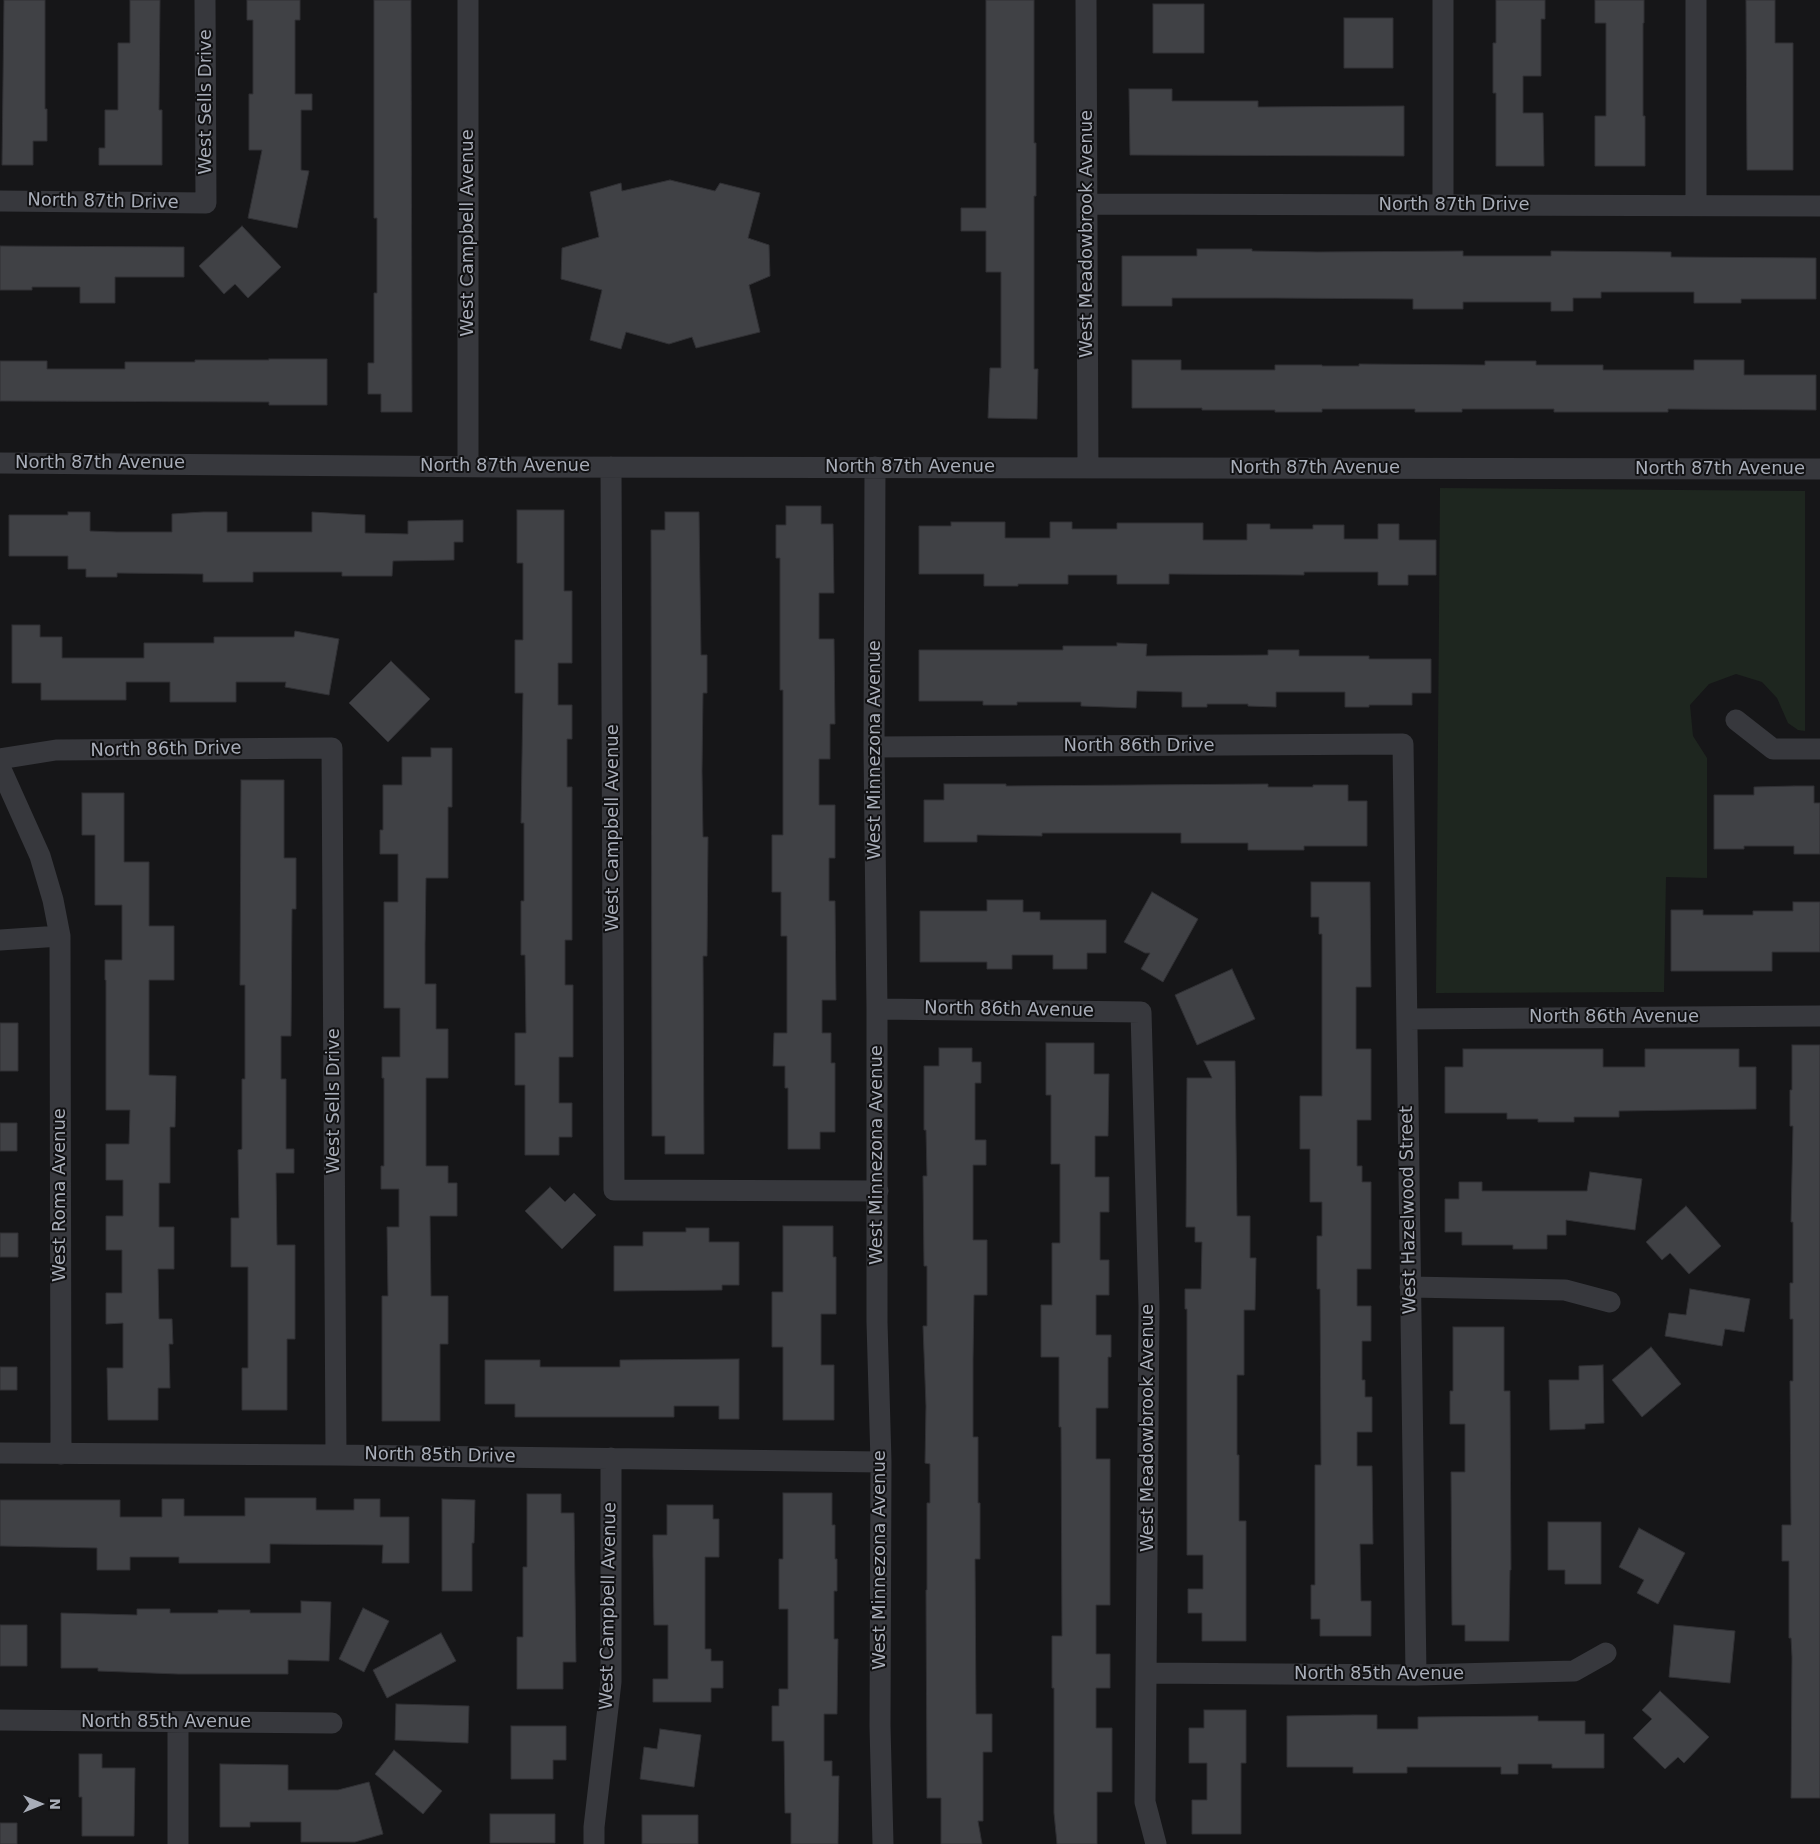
<!DOCTYPE html>
<html>
<head>
<meta charset="utf-8">
<style>
	body { margin:0 }
	#map { position:relative; width:1820px; height:1844px; overflow:hidden; background:#161618; font-family:"DejaVu Sans",sans-serif }
	canvas { display:block }
	.north { position:absolute; left:15px; top:1779px; width:50px; height:50px; -webkit-text-stroke:4px #111113; paint-order:stroke; rotate:90deg; font-size:14px; font-weight:700; line-height:20px; text-align:center; color:#a8adb8 }
	.north::after { content:''; display:block; margin:auto; width:18px; height:22px; background:#a8adb8; clip-path:polygon(50% 0,100% 100%,50% 72%,0 100%) }
</style>
</head>
<body>
<div id="map">
<canvas width="1820" height="1844"></canvas>
<div class="north">N</div>
</div>
<script>
const ctx = document.querySelector('canvas').getContext('2d');
ctx.lineJoin = 'round';
function fill(path, color) { ctx.fillStyle = color; ctx.fill(path, 'evenodd'); }
const toPath = rows => new Path2D(rows.map(r => 'M' + r).join(''));
function strokePath(path, color, width, dash) { ctx.strokeStyle = color; ctx.lineWidth = width; ctx.lineCap = dash ? 'butt' : 'round'; ctx.setLineDash(dash || []); ctx.stroke(path); }
function drawText(font, color, halo, rows, align = 'center') {
  ctx.font = font + ' "DejaVu Sans",sans-serif'; ctx.lineWidth = 4; ctx.setLineDash([]); ctx.textBaseline = 'middle'; ctx.strokeStyle = halo; ctx.fillStyle = color; for (const [text, x, y, turn = 0] of rows) {
    ctx.save(); ctx.translate(x, y); ctx.rotate((+turn || 0) * Math.PI / 180); ctx.textAlign = isNaN(turn) ? turn : align; if (halo) ctx.strokeText(text, 0, 0); ctx.fillText(text, 0, 0); ctx.restore();
  }
}
fill(toPath([
	[1440,488,1805,491,1805,731,1798,730,1788,723,1777,698,1762,682,1736,674,1709,684,1690,705,1693,736,1707,758,1707,878,1666,877,1664,992,1436,993]
]), '#1e261f');
const building = toPath([
	[4,0,45,0,45,109,47,109,47,141,33,141,33,165,2,165,4,0],
	[130,0,160,0,159,110,162,110,162,165,99,165,99,148,105,148,105,110,118,110,118,43,130,43,130,0],
	[247,0,300,0,300,20,295,20,295,94,312,94,312,110,301,110,301,170,309,171,297,228,248,218,262,150,249,150,249,94,253,94,253,20,247,20,247,0],
	[374,0,411,0,412,412,381,412,381,394,368,394,368,363,374,363,374,293,377,293,377,218,374,218,374,0],
	[986,0,1034,0,1034,143,1036,143,1036,196,1034,196,1034,369,1038,369,1037,419,988,418,990,368,1001,368,1001,272,986,272,986,231,961,231,961,208,986,208,986,0],
	[1496,0,1545,0,1545,19,1541,19,1541,76,1523,76,1523,113,1543,113,1544,166,1496,166,1496,93,1493,93,1493,43,1496,43,1496,0],
	[1595,0,1644,0,1644,23,1643,23,1643,116,1645,116,1645,166,1595,166,1595,116,1606,116,1606,23,1595,23,1595,0],
	[1746,0,1775,0,1775,43,1793,43,1793,170,1747,170,1746,0],
	[1153,4,1204,4,1204,53,1153,53,1153,4],
	[1344,18,1393,18,1393,68,1344,68,1344,18],
	[1129,89,1172,89,1172,101,1258,101,1258,107,1404,106,1404,156,1130,155,1129,89],
	[670,180,715,191,720,183,760,193,748,238,769,245,770,276,749,285,760,332,696,348,692,337,669,344,626,332,621,349,590,340,602,290,561,279,562,248,599,237,590,192,621,183,622,191,670,180],
	[242,226,281,267,248,298,235,284,224,294,199,266,242,226],
	[0,246,184,247,184,277,115,277,115,303,80,303,80,287,32,287,32,290,0,290,0,246],
	[1197,249,1252,249,1252,251,1318,252,1463,251,1463,256,1551,256,1551,251,1671,252,1671,257,1816,258,1816,299,1741,299,1741,303,1694,303,1694,292,1601,292,1601,298,1573,298,1573,311,1551,311,1551,302,1463,302,1463,309,1413,309,1413,299,1273,298,1172,298,1172,306,1122,306,1122,256,1197,256,1197,249],
	[269,359,327,359,327,405,269,405,269,402,0,401,0,361,47,361,47,369,125,369,125,362,195,362,195,360,269,360,269,359],
	[1132,360,1181,360,1181,370,1275,370,1275,365,1322,365,1322,366,1359,366,1359,364,1485,365,1485,361,1536,361,1536,365,1603,365,1603,370,1694,370,1694,360,1744,360,1744,375,1816,375,1816,410,1668,409,1668,412,1554,412,1554,409,1462,409,1462,412,1415,412,1415,409,1322,409,1322,412,1275,412,1275,410,1202,410,1202,408,1132,408,1132,360],
	[786,506,821,506,821,524,833,524,834,593,819,593,819,639,834,639,835,724,830,724,830,759,819,759,819,805,835,805,835,858,829,858,829,901,835,901,836,1000,822,1000,822,1033,831,1033,831,1063,835,1063,835,1132,820,1132,820,1149,788,1149,788,1088,785,1088,785,1066,773,1066,774,1033,787,1033,787,936,781,936,781,892,772,892,772,835,783,835,783,690,780,690,780,558,776,558,776,525,786,525,786,506],
	[517,510,564,510,564,591,572,591,572,663,558,663,558,705,572,705,572,739,567,739,567,787,572,787,572,940,565,940,565,985,573,985,573,1057,559,1057,559,1103,572,1103,572,1137,559,1137,559,1155,525,1155,525,1085,515,1085,515,1033,526,1033,525,955,521,955,521,901,524,901,524,823,521,823,523,693,515,693,515,640,523,640,523,563,517,563,517,510],
	[68,512,90,512,90,531,117,532,172,532,172,514,203,512,227,512,227,532,312,532,312,512,365,515,365,533,408,534,408,521,463,520,463,542,454,542,454,560,393,561,392,576,342,576,342,572,253,572,253,582,203,582,203,574,117,573,117,577,86,577,86,569,68,569,68,556,9,556,9,515,68,515,68,512],
	[665,512,699,512,701,655,707,655,707,693,703,693,702,771,703,837,708,837,707,956,703,956,704,1154,665,1154,665,1136,652,1136,651,530,665,530,665,512],
	[951,522,1005,522,1005,538,1050,538,1050,522,1072,522,1072,529,1117,529,1117,523,1203,523,1203,540,1247,540,1247,524,1270,524,1270,529,1313,529,1313,525,1344,525,1344,539,1378,539,1378,524,1399,524,1399,540,1436,540,1436,575,1408,575,1408,585,1378,585,1378,572,1304,572,1304,575,1169,574,1169,584,1117,584,1117,575,1068,575,1068,584,1018,584,1018,586,984,586,984,574,919,574,919,526,951,526,951,522],
	[12,625,40,625,40,637,62,637,62,658,144,658,144,643,214,643,214,637,294,637,295,631,339,639,329,695,285,687,286,682,236,682,236,702,170,702,170,682,126,682,126,700,41,700,41,683,12,683,12,625],
	[1117,643,1147,644,1146,656,1268,655,1268,650,1299,650,1299,656,1369,656,1369,659,1431,659,1431,693,1412,693,1412,705,1369,705,1369,707,1345,707,1345,692,1276,692,1276,707,1248,706,1248,704,1207,704,1207,707,1182,707,1182,692,1137,691,1136,708,1081,706,1081,702,1017,702,1017,705,983,705,983,701,919,701,919,650,1063,650,1063,646,1117,646,1117,643],
	[391,661,430,699,388,742,349,703,391,661],
	[431,748,452,748,452,807,448,807,448,878,426,878,425,945,425,984,436,984,436,1029,448,1029,448,1078,426,1078,426,1166,448,1166,448,1183,457,1183,457,1216,430,1216,431,1296,448,1296,448,1344,440,1344,440,1421,382,1421,382,1296,388,1296,387,1227,399,1227,399,1189,381,1189,381,1166,384,1166,384,1078,382,1078,382,1057,400,1057,400,1008,384,1008,384,902,398,902,398,854,380,854,380,830,383,830,383,785,402,785,402,757,431,757,431,748],
	[241,780,284,780,284,858,296,858,296,909,292,909,291,1036,281,1036,281,1079,286,1079,286,1149,294,1149,294,1173,276,1173,277,1245,295,1245,295,1339,287,1339,287,1410,242,1410,242,1368,248,1368,248,1267,231,1267,231,1218,239,1218,238,1150,242,1149,242,1079,245,1079,245,985,240,985,241,780],
	[944,784,1006,784,1006,786,1268,784,1268,787,1313,787,1313,785,1348,785,1348,801,1367,801,1367,846,1304,846,1304,850,1248,850,1248,843,1181,843,1181,833,1042,833,1042,836,977,835,977,842,924,842,924,800,944,800,944,784],
	[1794,786,1814,786,1814,803,1820,803,1820,854,1794,854,1794,846,1744,846,1744,849,1714,849,1714,795,1754,795,1754,787,1794,786],
	[82,793,124,793,124,862,149,862,149,926,174,926,174,980,149,980,149,1075,176,1076,175,1127,170,1127,170,1183,159,1183,159,1227,174,1227,174,1269,158,1269,159,1319,172,1319,173,1344,169,1344,170,1388,158,1388,158,1420,108,1420,107,1368,123,1368,123,1323,106,1324,106,1293,122,1293,122,1250,106,1250,106,1216,123,1216,123,1180,106,1180,106,1144,129,1144,130,1110,106,1110,106,980,105,980,105,960,122,960,122,905,95,905,95,835,82,835,82,793],
	[1311,882,1370,882,1371,987,1356,987,1356,1049,1371,1049,1371,1120,1357,1120,1357,1166,1362,1166,1362,1182,1371,1182,1371,1269,1357,1269,1357,1306,1371,1306,1371,1341,1362,1341,1362,1380,1365,1380,1365,1397,1372,1397,1372,1432,1357,1432,1357,1466,1372,1466,1373,1544,1360,1544,1361,1601,1371,1601,1371,1636,1320,1636,1320,1619,1311,1619,1311,1585,1315,1585,1315,1465,1321,1465,1320,1289,1317,1289,1317,1236,1322,1236,1322,1202,1310,1202,1310,1149,1300,1149,1300,1096,1322,1096,1322,934,1319,934,1319,917,1311,917,1311,882],
	[1152,892,1198,919,1163,982,1141,969,1150,953,1145,953,1124,942,1152,892],
	[987,900,1023,900,1023,912,1040,912,1040,920,1106,920,1106,953,1087,953,1087,969,1053,969,1053,955,1012,955,1012,969,987,969,987,962,920,962,920,911,987,911,987,900],
	[1793,902,1820,902,1820,952,1772,952,1772,971,1671,971,1671,910,1703,910,1703,915,1753,915,1753,911,1793,911,1793,902],
	[1232,969,1255,1019,1197,1045,1175,995,1232,969],
	[0,1023,18,1023,18,1071,0,1071,0,1023],
	[1046,1043,1094,1043,1094,1074,1109,1074,1108,1136,1095,1136,1095,1177,1109,1177,1109,1212,1100,1212,1100,1260,1109,1260,1109,1295,1096,1295,1096,1335,1111,1335,1111,1357,1108,1357,1108,1408,1096,1408,1096,1459,1110,1459,1110,1605,1096,1605,1096,1654,1110,1654,1110,1688,1096,1688,1096,1728,1112,1728,1112,1792,1097,1792,1097,1844,1057,1844,1054,1813,1054,1688,1052,1688,1052,1636,1062,1636,1061,1427,1059,1427,1059,1357,1041,1357,1041,1305,1052,1305,1052,1243,1060,1243,1060,1164,1051,1164,1051,1095,1046,1095,1046,1043],
	[1792,1045,1820,1045,1820,1798,1791,1798,1792,1657,1791,1638,1789,1638,1789,1561,1782,1561,1782,1525,1791,1525,1790,1381,1793,1381,1793,1319,1790,1319,1790,1283,1793,1283,1793,1222,1791,1222,1793,1126,1790,1126,1790,1090,1792,1090,1792,1045],
	[939,1048,972,1048,972,1062,981,1062,981,1083,975,1083,975,1140,986,1140,986,1165,973,1165,973,1240,987,1240,987,1295,974,1295,973,1360,973,1437,978,1437,978,1503,980,1503,980,1559,975,1559,976,1714,992,1714,992,1752,983,1752,983,1821,978,1821,982,1844,941,1844,941,1798,927,1798,926,1590,927,1590,927,1503,930,1503,930,1464,925,1463,926,1406,923,1326,927,1326,927,1266,924,1266,923,1176,927,1176,926,1130,924,1130,924,1066,939,1066,939,1048],
	[1463,1049,1603,1049,1603,1067,1645,1067,1645,1049,1739,1049,1739,1067,1756,1067,1756,1109,1619,1111,1619,1117,1574,1117,1574,1122,1538,1122,1538,1119,1507,1119,1507,1113,1445,1113,1445,1067,1463,1067,1463,1049],
	[1204,1061,1235,1061,1237,1216,1250,1216,1250,1258,1256,1258,1255,1310,1244,1310,1244,1375,1237,1375,1237,1455,1239,1455,1239,1521,1246,1521,1246,1641,1202,1641,1202,1613,1188,1613,1188,1589,1203,1589,1203,1555,1187,1555,1187,1309,1185,1309,1185,1289,1201,1289,1202,1242,1195,1242,1195,1227,1186,1227,1187,1078,1212,1078,1204,1061],
	[0,1123,17,1123,17,1151,0,1151,0,1123],
	[1590,1172,1642,1179,1635,1230,1566,1220,1566,1235,1547,1235,1547,1249,1513,1249,1513,1245,1462,1245,1462,1232,1445,1232,1445,1199,1459,1199,1459,1182,1482,1182,1482,1191,1587,1191,1590,1172],
	[550,1187,565,1202,574,1193,596,1215,562,1249,525,1211,550,1187],
	[1686,1206,1721,1246,1689,1274,1670,1253,1662,1260,1646,1242,1686,1206],
	[783,1226,833,1226,833,1257,836,1257,836,1314,821,1314,821,1365,834,1365,834,1420,783,1420,783,1347,772,1347,772,1292,783,1292,783,1226],
	[686,1228,709,1228,709,1242,739,1242,739,1285,722,1285,722,1290,614,1291,614,1246,643,1246,643,1232,686,1232,686,1228],
	[0,1233,18,1233,18,1257,0,1257,0,1233],
	[1690,1289,1750,1299,1744,1332,1725,1329,1722,1346,1665,1336,1669,1313,1686,1315,1690,1289],
	[1453,1327,1504,1327,1504,1391,1510,1391,1511,1570,1510,1570,1509,1641,1465,1641,1465,1625,1452,1625,1451,1472,1465,1472,1465,1424,1450,1424,1450,1391,1453,1391,1453,1327],
	[1651,1347,1681,1384,1642,1417,1612,1380,1651,1347],
	[739,1359,739,1419,719,1419,719,1406,674,1406,674,1417,515,1417,515,1404,485,1404,485,1360,540,1360,540,1367,620,1367,620,1360,739,1359],
	[1603,1365,1604,1423,1585,1424,1585,1429,1550,1430,1549,1380,1579,1380,1579,1366,1603,1365],
	[0,1367,17,1367,17,1390,0,1390,0,1367],
	[783,1493,832,1493,832,1525,835,1525,835,1559,837,1559,837,1591,834,1591,834,1639,838,1639,837,1714,824,1714,824,1761,832,1761,832,1776,839,1776,838,1844,791,1844,791,1813,785,1813,784,1741,772,1741,772,1706,779,1706,779,1689,788,1689,788,1609,779,1609,779,1559,783,1559,783,1493],
	[527,1494,561,1494,561,1513,574,1513,576,1662,563,1662,563,1689,517,1689,517,1637,523,1637,523,1567,527,1567,527,1494],
	[245,1498,316,1498,316,1510,354,1510,354,1499,380,1499,380,1517,409,1517,409,1563,382,1563,383,1545,270,1544,270,1563,179,1563,179,1557,130,1557,130,1570,97,1570,97,1548,0,1546,0,1500,120,1500,120,1517,162,1517,162,1499,184,1499,184,1516,245,1516,245,1498],
	[442,1499,475,1500,474,1543,472,1543,472,1591,442,1591,442,1499],
	[667,1505,713,1505,713,1519,719,1519,719,1557,705,1557,705,1649,711,1649,711,1661,723,1661,723,1688,711,1688,711,1702,653,1702,653,1679,668,1679,668,1625,654,1625,653,1557,653,1535,667,1535,667,1505],
	[1548,1522,1601,1522,1601,1584,1565,1584,1565,1570,1548,1570,1548,1522],
	[1639,1528,1685,1553,1658,1604,1637,1593,1644,1580,1619,1567,1639,1528],
	[301,1601,331,1602,329,1661,288,1660,288,1674,178,1674,98,1671,98,1668,61,1668,61,1613,137,1615,137,1609,170,1609,170,1613,218,1613,218,1610,250,1610,250,1613,301,1613,301,1601],
	[363,1608,389,1621,364,1672,339,1659,363,1608],
	[0,1625,27,1625,27,1666,0,1666,0,1625],
	[1674,1625,1735,1631,1730,1683,1669,1677,1674,1625],
	[441,1633,456,1661,387,1698,373,1670,441,1633],
	[1660,1691,1709,1737,1684,1763,1678,1757,1665,1769,1633,1738,1652,1719,1642,1710,1660,1691],
	[396,1704,469,1706,468,1743,395,1740,396,1704],
	[1204,1710,1246,1710,1246,1763,1241,1763,1241,1834,1192,1834,1192,1800,1207,1800,1207,1763,1189,1763,1189,1728,1204,1728,1204,1710],
	[1353,1715,1377,1715,1377,1729,1418,1729,1418,1717,1538,1716,1538,1721,1585,1721,1585,1734,1604,1734,1604,1768,1552,1768,1552,1764,1518,1764,1518,1774,1501,1774,1501,1767,1407,1767,1407,1773,1353,1773,1353,1767,1287,1767,1287,1716,1353,1715],
	[511,1726,566,1726,566,1760,553,1760,553,1779,511,1779,511,1726],
	[660,1729,701,1735,694,1787,640,1779,644,1747,657,1749,660,1729],
	[394,1750,442,1791,423,1814,375,1774,394,1750],
	[79,1754,102,1754,102,1768,135,1768,134,1836,82,1836,82,1797,79,1797,79,1754],
	[220,1764,288,1765,288,1790,338,1790,369,1782,383,1834,355,1842,301,1842,301,1822,250,1822,250,1827,220,1827,220,1764],
	[490,1814,555,1814,555,1843,490,1843,490,1814],
	[642,1815,698,1815,698,1844,642,1844,642,1815],
	[0,1823,17,1823,17,1844,0,1844,0,1823]
]);
fill(building, '#404145');
strokePath(building, '#303034', 1);
strokePath(toPath([
	[468,0,468,466],
	[1086,0,1088,468],
	[1443,0,1443,205],
	[0,201,206,203,205,0],
	[1087,204,1820,206],
	[1696,205,1696,0],
	[0,463,502,467,1820,469],
	[611,467,614,1190,878,1191],
	[875,467,874,747,877,1009,877,1322,881,1462,880,1726,883,1844],
	[1736,720,1773,749,1820,749],
	[874,747,1403,744,1416,1675],
	[0,759,56,750,332,748,336,1455],
	[0,767,40,856,53,900,60,936,61,1454],
	[0,940,60,936],
	[877,1009,1141,1012,1149,1306,1145,1802,1156,1844],
	[1407,1019,1820,1016],
	[1410,1287,1565,1290,1610,1302],
	[0,1453,336,1455,881,1462],
	[1146,1673,1416,1675,1574,1671,1606,1653],
	[0,1720,332,1723],
	[178,1844,178,1722],
	[594,1844,594,1827,611,1682,611,1458]
]), '#37383d', 21);
drawText('18px', '#a8adb8', '#111113', [
	["West Sells Drive",206,102,-90],
	["North 87th Drive",103,202,1],
	["North 87th Drive",1454,205],
	["West Campbell Avenue",468,233,-90],
	["West Meadowbrook Avenue",1087,234,-90],
	["North 87th Avenue",100,463],
	["North 87th Avenue",505,466],
	["North 87th Avenue",910,467],
	["North 87th Avenue",1315,468],
	["North 87th Avenue",1720,469],
	["North 86th Drive",1139,746],
	["North 86th Drive",166,750,-1],
	["West Minnezona Avenue",875,750,-90],
	["West Campbell Avenue",613,828,-90],
	["North 86th Avenue",1009,1010,1],
	["North 86th Avenue",1614,1017],
	["West Sells Drive",334,1101,-90],
	["West Minnezona Avenue",877,1155,-90],
	["West Roma Avenue",60,1195,-90],
	["West Hazelwood Street",1409,1210,-91],
	["West Meadowbrook Avenue",1148,1428,-90],
	["North 85th Drive",440,1456,1],
	["West Minnezona Avenue",880,1560,-90],
	["West Campbell Avenue",609,1606,-89],
	["North 85th Avenue",1379,1674],
	["North 85th Avenue",166,1722]
]);
</script>
</body>
</html>
